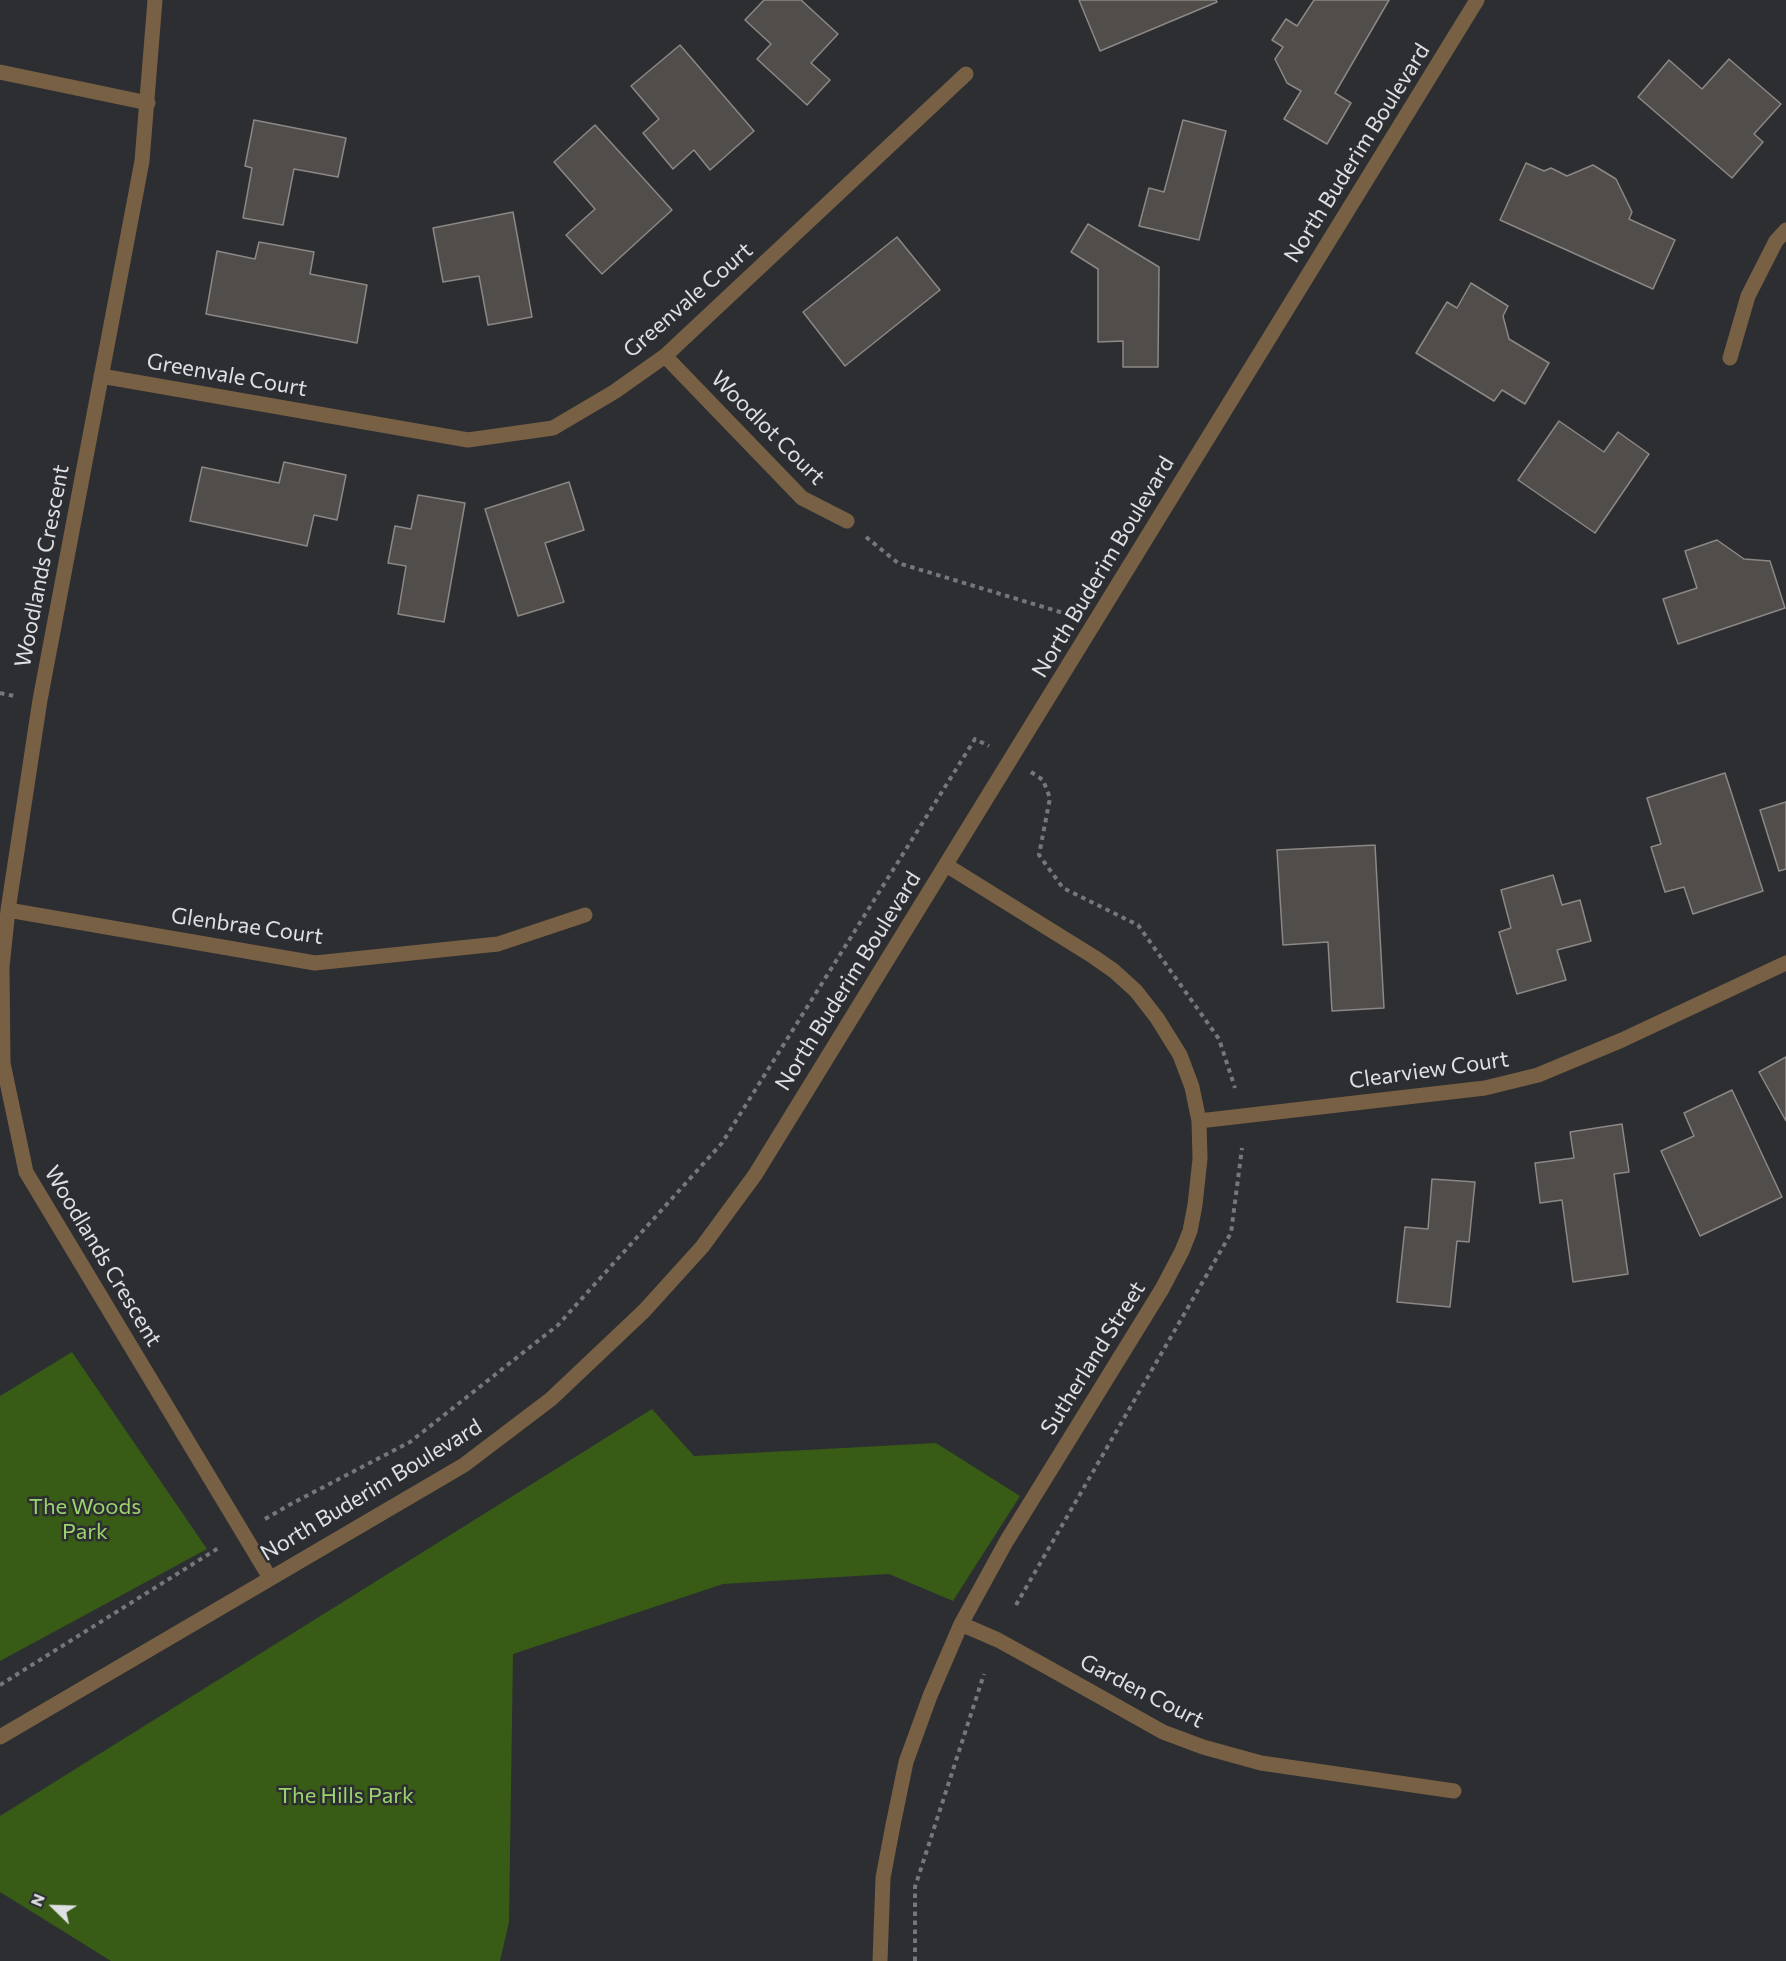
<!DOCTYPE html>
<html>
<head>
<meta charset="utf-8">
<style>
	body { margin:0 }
	#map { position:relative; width:1786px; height:1961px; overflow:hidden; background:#2c2e32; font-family:Commissioner,sans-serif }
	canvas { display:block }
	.north { position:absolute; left:24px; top:1877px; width:60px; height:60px; -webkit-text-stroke:4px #2c2e32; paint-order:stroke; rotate:293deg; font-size:16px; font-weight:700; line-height:24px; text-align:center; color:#dfe0e3 }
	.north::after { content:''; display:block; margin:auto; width:21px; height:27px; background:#dfe0e3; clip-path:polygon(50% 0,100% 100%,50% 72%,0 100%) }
</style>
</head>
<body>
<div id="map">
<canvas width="1786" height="1961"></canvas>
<div class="north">N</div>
</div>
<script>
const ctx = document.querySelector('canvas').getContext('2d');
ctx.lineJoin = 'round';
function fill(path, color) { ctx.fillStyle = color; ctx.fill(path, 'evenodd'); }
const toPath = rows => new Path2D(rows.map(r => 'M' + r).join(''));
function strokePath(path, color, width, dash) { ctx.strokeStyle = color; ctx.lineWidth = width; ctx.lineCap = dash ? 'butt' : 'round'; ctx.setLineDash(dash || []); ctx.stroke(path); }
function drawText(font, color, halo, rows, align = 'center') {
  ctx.font = font + ' Commissioner,sans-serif'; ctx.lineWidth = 5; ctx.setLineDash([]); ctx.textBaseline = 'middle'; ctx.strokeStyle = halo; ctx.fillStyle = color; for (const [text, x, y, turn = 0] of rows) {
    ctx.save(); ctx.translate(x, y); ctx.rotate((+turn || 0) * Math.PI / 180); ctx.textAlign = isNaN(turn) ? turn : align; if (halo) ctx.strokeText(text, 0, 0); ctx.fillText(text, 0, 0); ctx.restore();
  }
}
fill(toPath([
	[72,1352,207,1549,0,1661,0,1396],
	[652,1409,694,1456,936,1443,1020,1496,953,1601,889,1574,723,1584,513,1654,509,1922,500,1961,111,1961,0,1892,0,1816]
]), '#385b16');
const building = toPath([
	[764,0,801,0,838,34,811,63,830,80,807,105,757,59,771,44,745,20,764,0],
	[1079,0,1216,0,1217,2,1100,51,1079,0],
	[1314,0,1389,0,1335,93,1351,103,1327,144,1284,119,1301,91,1287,83,1275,59,1283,47,1272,40,1286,19,1297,26,1314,0],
	[680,45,754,131,710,170,694,150,673,169,643,133,659,119,631,86,680,45],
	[1729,59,1781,104,1754,134,1763,142,1732,178,1638,97,1669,60,1702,89,1729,59],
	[254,120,346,138,338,177,294,169,283,225,243,218,252,168,245,166,254,120],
	[1183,120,1226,131,1199,240,1139,226,1149,188,1164,192,1183,120],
	[595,125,672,210,602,274,566,235,595,209,554,162,595,125],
	[1526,163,1544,171,1551,168,1567,176,1593,165,1616,179,1632,212,1629,219,1675,240,1653,289,1500,220,1526,163],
	[513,212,532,317,488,325,479,276,443,282,433,228,513,212],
	[1088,224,1159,267,1158,367,1123,367,1123,341,1098,342,1098,269,1071,252,1088,224],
	[897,237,940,290,845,366,803,312,897,237],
	[259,242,314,252,310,274,367,285,357,343,206,314,217,251,255,259,259,242],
	[1471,283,1508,306,1503,316,1509,339,1549,363,1525,404,1502,390,1494,401,1416,353,1447,302,1457,308,1471,283],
	[1559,421,1604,452,1618,432,1649,454,1595,533,1518,480,1559,421],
	[284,462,346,475,337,520,314,515,307,546,190,521,202,467,279,483,284,462],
	[569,482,584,530,545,543,564,602,518,616,485,509,569,482],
	[418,495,465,503,444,622,398,614,406,566,388,563,395,526,411,529,418,495],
	[1717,540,1744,559,1770,561,1785,608,1678,644,1663,599,1697,588,1685,551,1717,540],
	[1725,773,1763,891,1693,914,1684,887,1665,892,1651,847,1661,844,1647,798,1725,773],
	[1786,802,1786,869,1779,871,1760,810,1786,802],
	[1375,845,1384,1008,1332,1011,1328,942,1283,945,1277,850,1375,845],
	[1553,875,1562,905,1580,900,1591,941,1557,950,1566,980,1517,994,1499,932,1511,928,1501,890,1553,875],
	[1786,1057,1786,1121,1759,1072,1786,1057],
	[1732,1090,1782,1197,1700,1236,1661,1151,1694,1136,1684,1113,1732,1090],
	[1622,1124,1629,1172,1614,1174,1628,1274,1573,1282,1562,1200,1540,1203,1535,1163,1574,1158,1570,1132,1622,1124],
	[1432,1179,1475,1182,1469,1242,1457,1241,1450,1307,1397,1302,1405,1227,1428,1229,1432,1179]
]);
fill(building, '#514d4b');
strokePath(building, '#8c8885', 1.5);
strokePath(toPath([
	[866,537,898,563,1070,615],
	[0,693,14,696],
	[1031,772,1043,780,1050,798,1039,855,1063,888,1138,925,1219,1039,1235,1088],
	[265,1519,289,1505,410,1442,558,1325,722,1143,975,739,989,746],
	[1016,1605,1231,1233,1242,1148],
	[0,1685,220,1547],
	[915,1961,915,1887,984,1674]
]), '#76777b', 4, [4.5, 4.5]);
strokePath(toPath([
	[155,0,142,161,40,700,8,910,2,967,3,1063,26,1172,270,1578],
	[0,72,148,103],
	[665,356,802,498,847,521],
	[1730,358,1748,296,1776,241,1786,230],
	[101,376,468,440,553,428,614,392,665,356,966,74],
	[8,910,315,963,498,944,585,915],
	[1199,1121,1485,1088,1538,1075,1622,1040,1786,963],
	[961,1624,998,1640,1047,1667,1163,1732,1203,1747,1261,1763,1454,1791],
	[0,1737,464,1465,551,1399,644,1311,702,1247,755,1175,1477,0],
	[880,1961,883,1878,893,1825,906,1762,930,1696,961,1624,1006,1542,1162,1289,1182,1251,1190,1231,1195,1205,1200,1159,1199,1121,1192,1087,1180,1055,1157,1018,1136,991,1114,971,1094,957,946,865]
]), '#786044', 15);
drawText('22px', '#dfe0e3', '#2c2e32', [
	["North Buderim Boulevard",1357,153,-58],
	["Greenvale Court",688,300,-41],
	["Greenvale Court",227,375,10],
	["Woodlot Court",768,428,45],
	["Woodlands Crescent",42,566,-79],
	["North Buderim Boulevard",1103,567,-59],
	["Glenbrae Court",247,926,8],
	["North Buderim Boulevard",848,981,-58],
	["Clearview Court",1429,1070,-8],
	["Woodlands Crescent",103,1256,59],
	["Sutherland Street",1093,1358,-58],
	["North Buderim Boulevard",371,1490,-31],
	["Garden Court",1142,1691,27]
]);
drawText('22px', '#9bd36d', '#2c2e32', [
	["The Woods",85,1507],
	["Park",85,1532],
	["The Hills Park",346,1796]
]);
</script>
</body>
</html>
